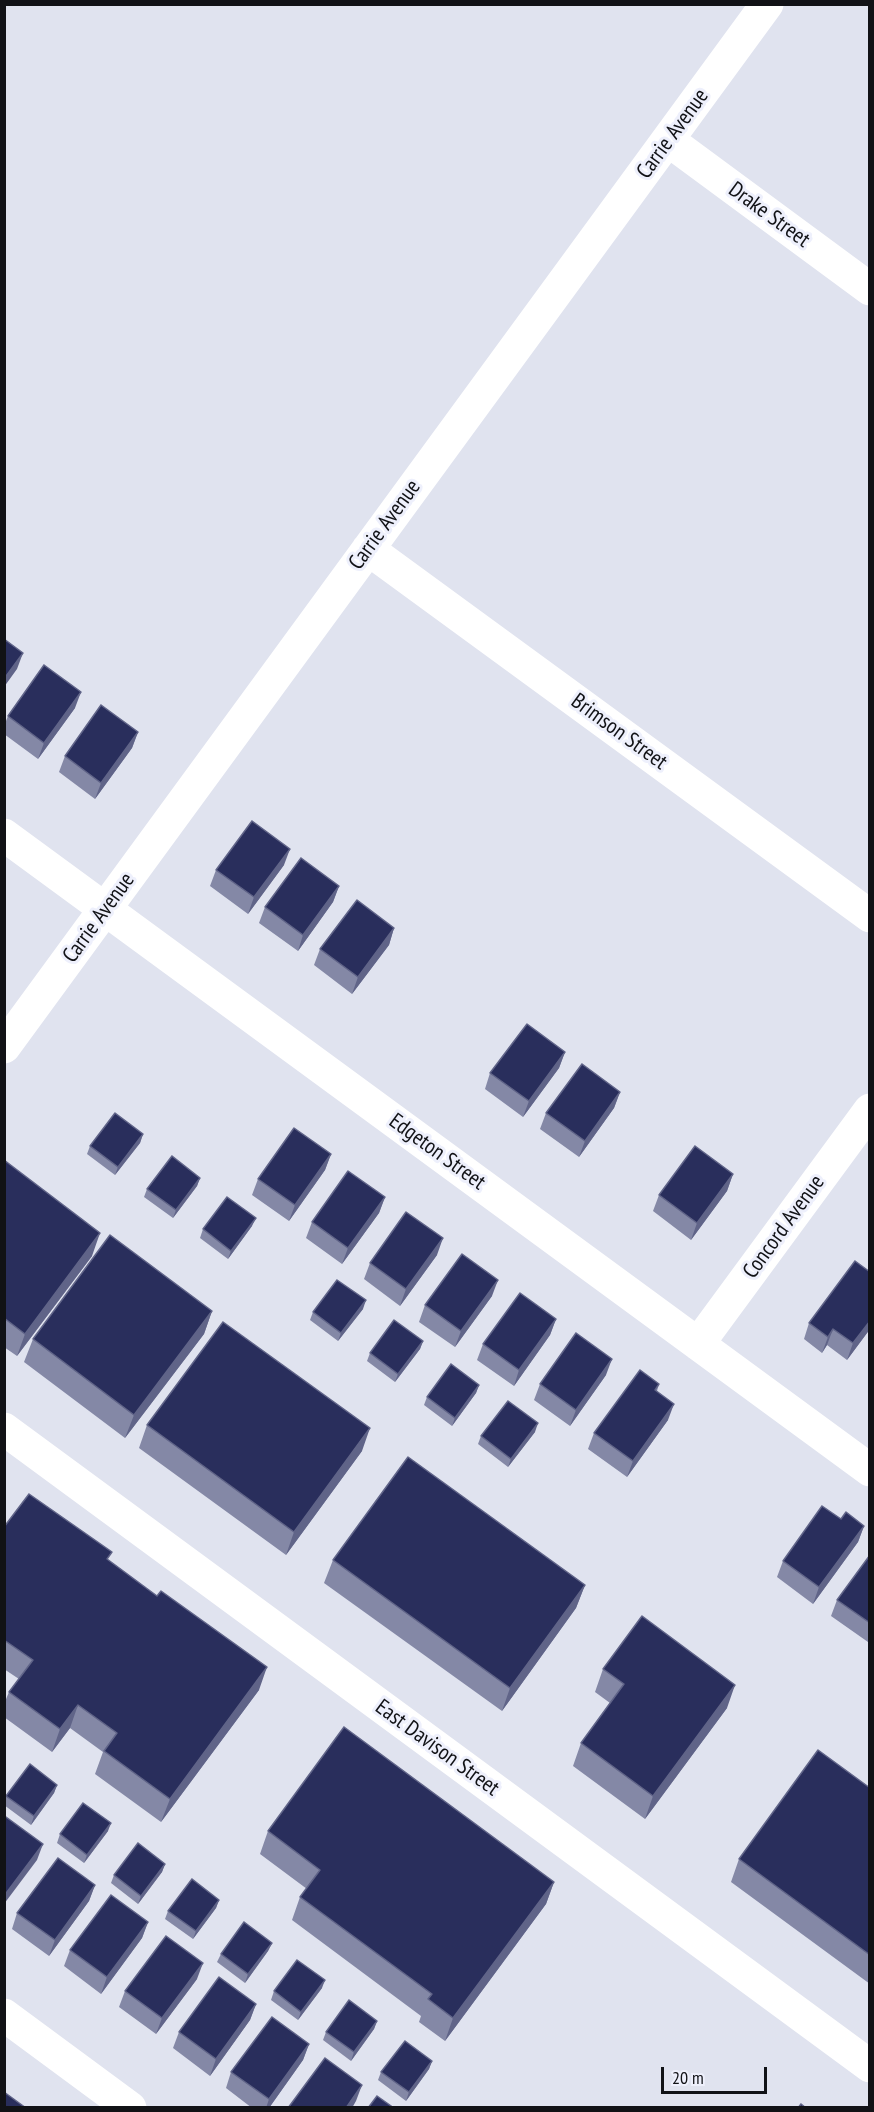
<!DOCTYPE html>
<html>
<head>
<meta charset="utf-8">
<style>
	body { margin:0 }
	#map { position:relative; width:874px; height:2112px; overflow:hidden; background:#e0e3ef; font-family:"PT Sans Narrow",sans-serif }
	canvas { display:block }
	.frame { position:absolute; inset:0; border:6px solid #111216; pointer-events:none }
	.scale { position:absolute; left:661px; top:2067px; width:106px; height:27px; box-sizing:border-box; border:3px solid #111216; border-top:0; padding-left:8px; font-size:18px; line-height:21px; white-space:nowrap; color:#111216; -webkit-text-stroke:4px #eef0fc; paint-order:stroke }
</style>
</head>
<body>
<div id="map">
<canvas width="874" height="2112"></canvas>
<div class="frame"></div>
<div class="scale">20 m</div>
</div>
<script>
const ctx = document.querySelector('canvas').getContext('2d');
ctx.lineJoin = 'round';
const toPath = rows => new Path2D(rows.map(r => 'M' + r).join(''));
function strokePath(path, color, width, dash) { ctx.strokeStyle = color; ctx.lineWidth = width; ctx.lineCap = dash ? 'butt' : 'round'; ctx.setLineDash(dash || []); ctx.stroke(path); }
function fill(path, color) { ctx.fillStyle = color; ctx.fill(path, 'evenodd'); }
function drawText(font, color, halo, rows, align = 'center') {
  ctx.font = font + ' "PT Sans Narrow",sans-serif'; ctx.lineWidth = 6; ctx.setLineDash([]); ctx.textBaseline = 'middle'; ctx.strokeStyle = halo; ctx.fillStyle = color; for (const [text, x, y, turn = 0] of rows) {
    ctx.save(); ctx.translate(x, y); ctx.rotate((+turn || 0) * Math.PI / 180); ctx.textAlign = isNaN(turn) ? turn : align; if (halo) ctx.strokeText(text, 0, 0); ctx.fillText(text, 0, 0); ctx.restore();
  }
}
strokePath(toPath([
	[668,140,870,289],
	[368,549,870,916],
	[4,835,870,1470],
	[4,1047,767,4],
	[698,1344,870,1110],
	[4,2015,130,2108]
]), '#fff', 33);
strokePath(toPath([
	[4,1429,870,2066]
]), '#fff', 33);
fill(toPath([
	[75,708,38,759,4,734,4,726,8,716],
	[138,732,132,748,95,799,59,772,65,756],
	[284,865,248,914,210,886,216,870],
	[339,886,333,902,298,951,259,923,265,907],
	[394,928,389,945,352,994,314,965,320,949],
	[565,1052,559,1068,523,1117,485,1089,490,1073],
	[620,1092,614,1108,579,1157,540,1129,546,1113],
	[143,1134,140,1143,115,1175,87,1154,90,1146],
	[331,1154,325,1170,289,1221,252,1195,258,1179],
	[4,1160,92,1256,17,1356,4,1347],
	[733,1174,727,1191,691,1240,653,1211,659,1195],
	[200,1178,197,1186,173,1218,144,1197,147,1189],
	[385,1197,379,1213,342,1264,306,1238,312,1222],
	[252,1226,228,1259,200,1238,203,1229],
	[437,1255,400,1306,364,1279,370,1263],
	[870,1272,870,1329,847,1360,827,1345,822,1353,804,1339,809,1323],
	[492,1296,455,1347,419,1322,425,1305],
	[363,1309,338,1341,310,1320,313,1312],
	[212,1311,204,1334,125,1438,24,1362,33,1339],
	[556,1319,550,1335,514,1386,477,1360,483,1344],
	[423,1341,420,1349,395,1382,367,1361,370,1353],
	[606,1375,570,1426,534,1400,540,1384],
	[659,1384,657,1391,668,1420,627,1477,588,1449,594,1433],
	[479,1385,476,1393,452,1426,424,1405,427,1397],
	[147,1425,362,1451,286,1555,139,1448],
	[535,1432,508,1467,478,1444,481,1436],
	[841,1519,864,1526,858,1542,813,1604,777,1577,783,1561],
	[4,1527,109,1561,259,1690,161,1822,95,1774,103,1752,70,1728,52,1752,4,1717,4,1704,9,1692,19,1679,4,1669],
	[870,1555,870,1640,868,1642,831,1616,837,1600],
	[333,1560,585,1585,576,1608,502,1711,324,1583],
	[603,1669,727,1708,645,1819,573,1766,581,1743,610,1703,595,1692],
	[57,1785,54,1793,31,1825,4,1805,4,1801,6,1796],
	[870,1788,870,1984,731,1882,739,1859],
	[108,1831,84,1863,57,1843,60,1834],
	[268,1831,554,1882,546,1904,445,2041,419,2022,421,2016,292,1920,300,1897,307,1889,260,1854],
	[165,1864,162,1872,138,1904,111,1883,114,1875],
	[95,1885,89,1901,49,1956,12,1929,17,1913],
	[219,1900,216,1908,193,1939,165,1919,168,1911],
	[148,1922,142,1938,101,1994,64,1966,70,1950],
	[272,1943,268,1951,245,1983,217,1962,221,1954],
	[197,1979,156,2034,119,2007,125,1991],
	[322,1988,298,2020,271,2000,274,1991],
	[256,2004,250,2020,210,2076,173,2048,179,2032],
	[377,2021,374,2029,351,2061,323,2040,326,2032],
	[309,2044,303,2060,269,2108,252,2108,226,2088,231,2072],
	[432,2061,429,2069,406,2101,378,2080,381,2072]
]), '#8488a6');
fill(toPath([
	[23,653,17,669,4,687,4,679],
	[81,692,75,708,38,759,44,743],
	[138,732,132,748,95,799,101,783],
	[290,849,284,865,248,914,254,897],
	[339,886,333,902,298,951,303,935],
	[394,928,389,945,352,994,358,977],
	[565,1052,559,1068,523,1117,529,1101],
	[620,1092,614,1108,579,1157,585,1141],
	[143,1134,140,1143,115,1175,118,1167],
	[331,1154,325,1170,289,1221,295,1205],
	[733,1174,727,1191,691,1240,697,1223],
	[200,1178,197,1186,173,1218,176,1210],
	[385,1197,379,1213,342,1264,348,1248],
	[256,1218,252,1226,228,1259,231,1251],
	[100,1233,92,1256,17,1356,25,1334],
	[443,1238,437,1255,400,1306,406,1289],
	[498,1280,492,1296,455,1347,461,1331],
	[366,1300,363,1309,338,1341,341,1333],
	[212,1311,204,1334,125,1438,134,1415],
	[556,1319,550,1335,514,1386,519,1370],
	[870,1321,870,1329,847,1360,853,1343],
	[833,1329,827,1345,822,1353,828,1337],
	[423,1341,420,1349,395,1382,398,1374],
	[612,1359,606,1375,570,1426,576,1410],
	[479,1385,476,1393,452,1426,455,1418],
	[674,1404,668,1420,627,1477,633,1461],
	[538,1423,535,1432,508,1467,511,1459],
	[370,1428,362,1451,286,1555,294,1532],
	[864,1526,858,1542,813,1604,819,1587],
	[585,1585,576,1608,502,1711,510,1688],
	[267,1667,259,1690,161,1822,170,1799],
	[735,1685,727,1708,645,1819,653,1796],
	[78,1705,70,1728,52,1752,60,1729],
	[57,1785,54,1793,31,1825,34,1816],
	[111,1823,108,1831,84,1863,87,1855],
	[43,1844,37,1860,4,1904,4,1896],
	[165,1864,162,1872,138,1904,141,1896],
	[554,1882,546,1904,445,2041,453,2018],
	[95,1885,89,1901,49,1956,55,1940],
	[219,1900,216,1908,193,1939,196,1931],
	[148,1922,142,1938,101,1994,107,1977],
	[272,1943,268,1951,245,1983,248,1974],
	[203,1963,197,1979,156,2034,162,2018],
	[325,1980,322,1988,298,2020,301,2012],
	[256,2004,250,2020,210,2076,216,2059],
	[377,2021,374,2029,351,2061,354,2052],
	[309,2044,303,2060,269,2108,266,2108,269,2099],
	[432,2061,429,2069,406,2101,409,2092],
	[362,2085,356,2101,352,2108,346,2108]
]), '#606488');
const building = toPath([
	[4,639,23,653,4,679,4,639],
	[44,665,81,692,44,743,8,716,44,665],
	[101,705,138,732,101,783,65,756,101,705],
	[252,821,290,849,254,897,216,870,252,821],
	[301,858,339,886,303,935,265,907,301,858],
	[357,900,394,928,358,977,320,949,357,900],
	[527,1024,565,1052,529,1101,490,1073,527,1024],
	[582,1064,620,1092,585,1141,546,1113,582,1064],
	[115,1113,143,1134,118,1167,90,1146,115,1113],
	[294,1128,331,1154,295,1205,258,1179,294,1128],
	[695,1146,733,1174,697,1223,659,1195,695,1146],
	[172,1156,200,1178,176,1210,147,1189,172,1156],
	[4,1160,100,1233,25,1334,4,1318,4,1160],
	[348,1171,385,1197,348,1248,312,1222,348,1171],
	[227,1197,256,1218,231,1251,203,1229,227,1197],
	[406,1212,443,1238,406,1289,370,1263,406,1212],
	[110,1235,212,1311,134,1415,33,1339,110,1235],
	[462,1254,498,1280,461,1331,425,1305,462,1254],
	[855,1261,870,1272,870,1321,853,1343,833,1329,828,1337,809,1323,855,1261],
	[337,1280,366,1300,341,1333,313,1312,337,1280],
	[520,1293,556,1319,519,1370,483,1344,520,1293],
	[394,1320,423,1341,398,1374,370,1353,394,1320],
	[223,1322,370,1428,294,1532,147,1425,223,1322],
	[576,1333,612,1359,576,1410,540,1384,576,1333],
	[451,1364,479,1385,455,1418,427,1397,451,1364],
	[640,1370,659,1384,655,1390,674,1404,633,1461,594,1433,640,1370],
	[508,1401,538,1423,511,1459,481,1436,508,1401],
	[408,1457,585,1585,510,1688,333,1560,408,1457],
	[29,1494,112,1552,107,1559,157,1596,161,1591,267,1667,170,1799,104,1751,117,1733,78,1705,60,1729,9,1692,33,1660,4,1640,4,1527,29,1494],
	[822,1506,841,1519,846,1512,864,1526,819,1587,783,1561,822,1506],
	[870,1555,870,1623,837,1600,870,1555],
	[642,1616,735,1685,653,1796,581,1743,624,1684,603,1669,642,1616],
	[344,1727,554,1882,453,2018,428,1999,432,1994,300,1897,320,1870,268,1831,344,1727],
	[818,1750,870,1788,870,1955,739,1859,818,1750],
	[30,1764,57,1785,34,1816,6,1796,30,1764],
	[83,1803,111,1823,87,1855,60,1834,83,1803],
	[6,1817,43,1844,4,1896,4,1818,6,1817],
	[138,1843,165,1864,141,1896,114,1875,138,1843],
	[58,1858,95,1885,55,1940,17,1913,58,1858],
	[192,1879,219,1900,196,1931,168,1911,192,1879],
	[111,1895,148,1922,107,1977,70,1950,111,1895],
	[244,1922,272,1943,248,1974,221,1954,244,1922],
	[166,1936,203,1963,162,2018,125,1991,166,1936],
	[297,1960,325,1980,301,2012,274,1991,297,1960],
	[219,1977,256,2004,216,2059,179,2032,219,1977],
	[349,2000,377,2021,354,2052,326,2032,349,2000],
	[272,2017,309,2044,269,2099,231,2072,272,2017],
	[405,2041,432,2061,409,2092,381,2072,405,2041],
	[325,2058,362,2085,346,2108,288,2108,325,2058],
	[4,2092,26,2108,4,2108,4,2092],
	[377,2096,394,2108,368,2108,377,2096],
	[801,2104,806,2108,798,2108,801,2104]
]);
fill(building, '#292e5c');
strokePath(building, '#606488', 1.5);
drawText('22px', '#111216', '#eef0fc', [
	["Carrie Avenue",673,134,-54],
	["Drake Street",769,215,36],
	["Carrie Avenue",385,525,-54],
	["Brimson Street",619,732,36],
	["Carrie Avenue",99,918,-54],
	["Edgeton Street",437,1152,36],
	["Concord Avenue",784,1227,-54],
	["East Davison Street",437,1748,36]
]);
</script>
</body>
</html>
